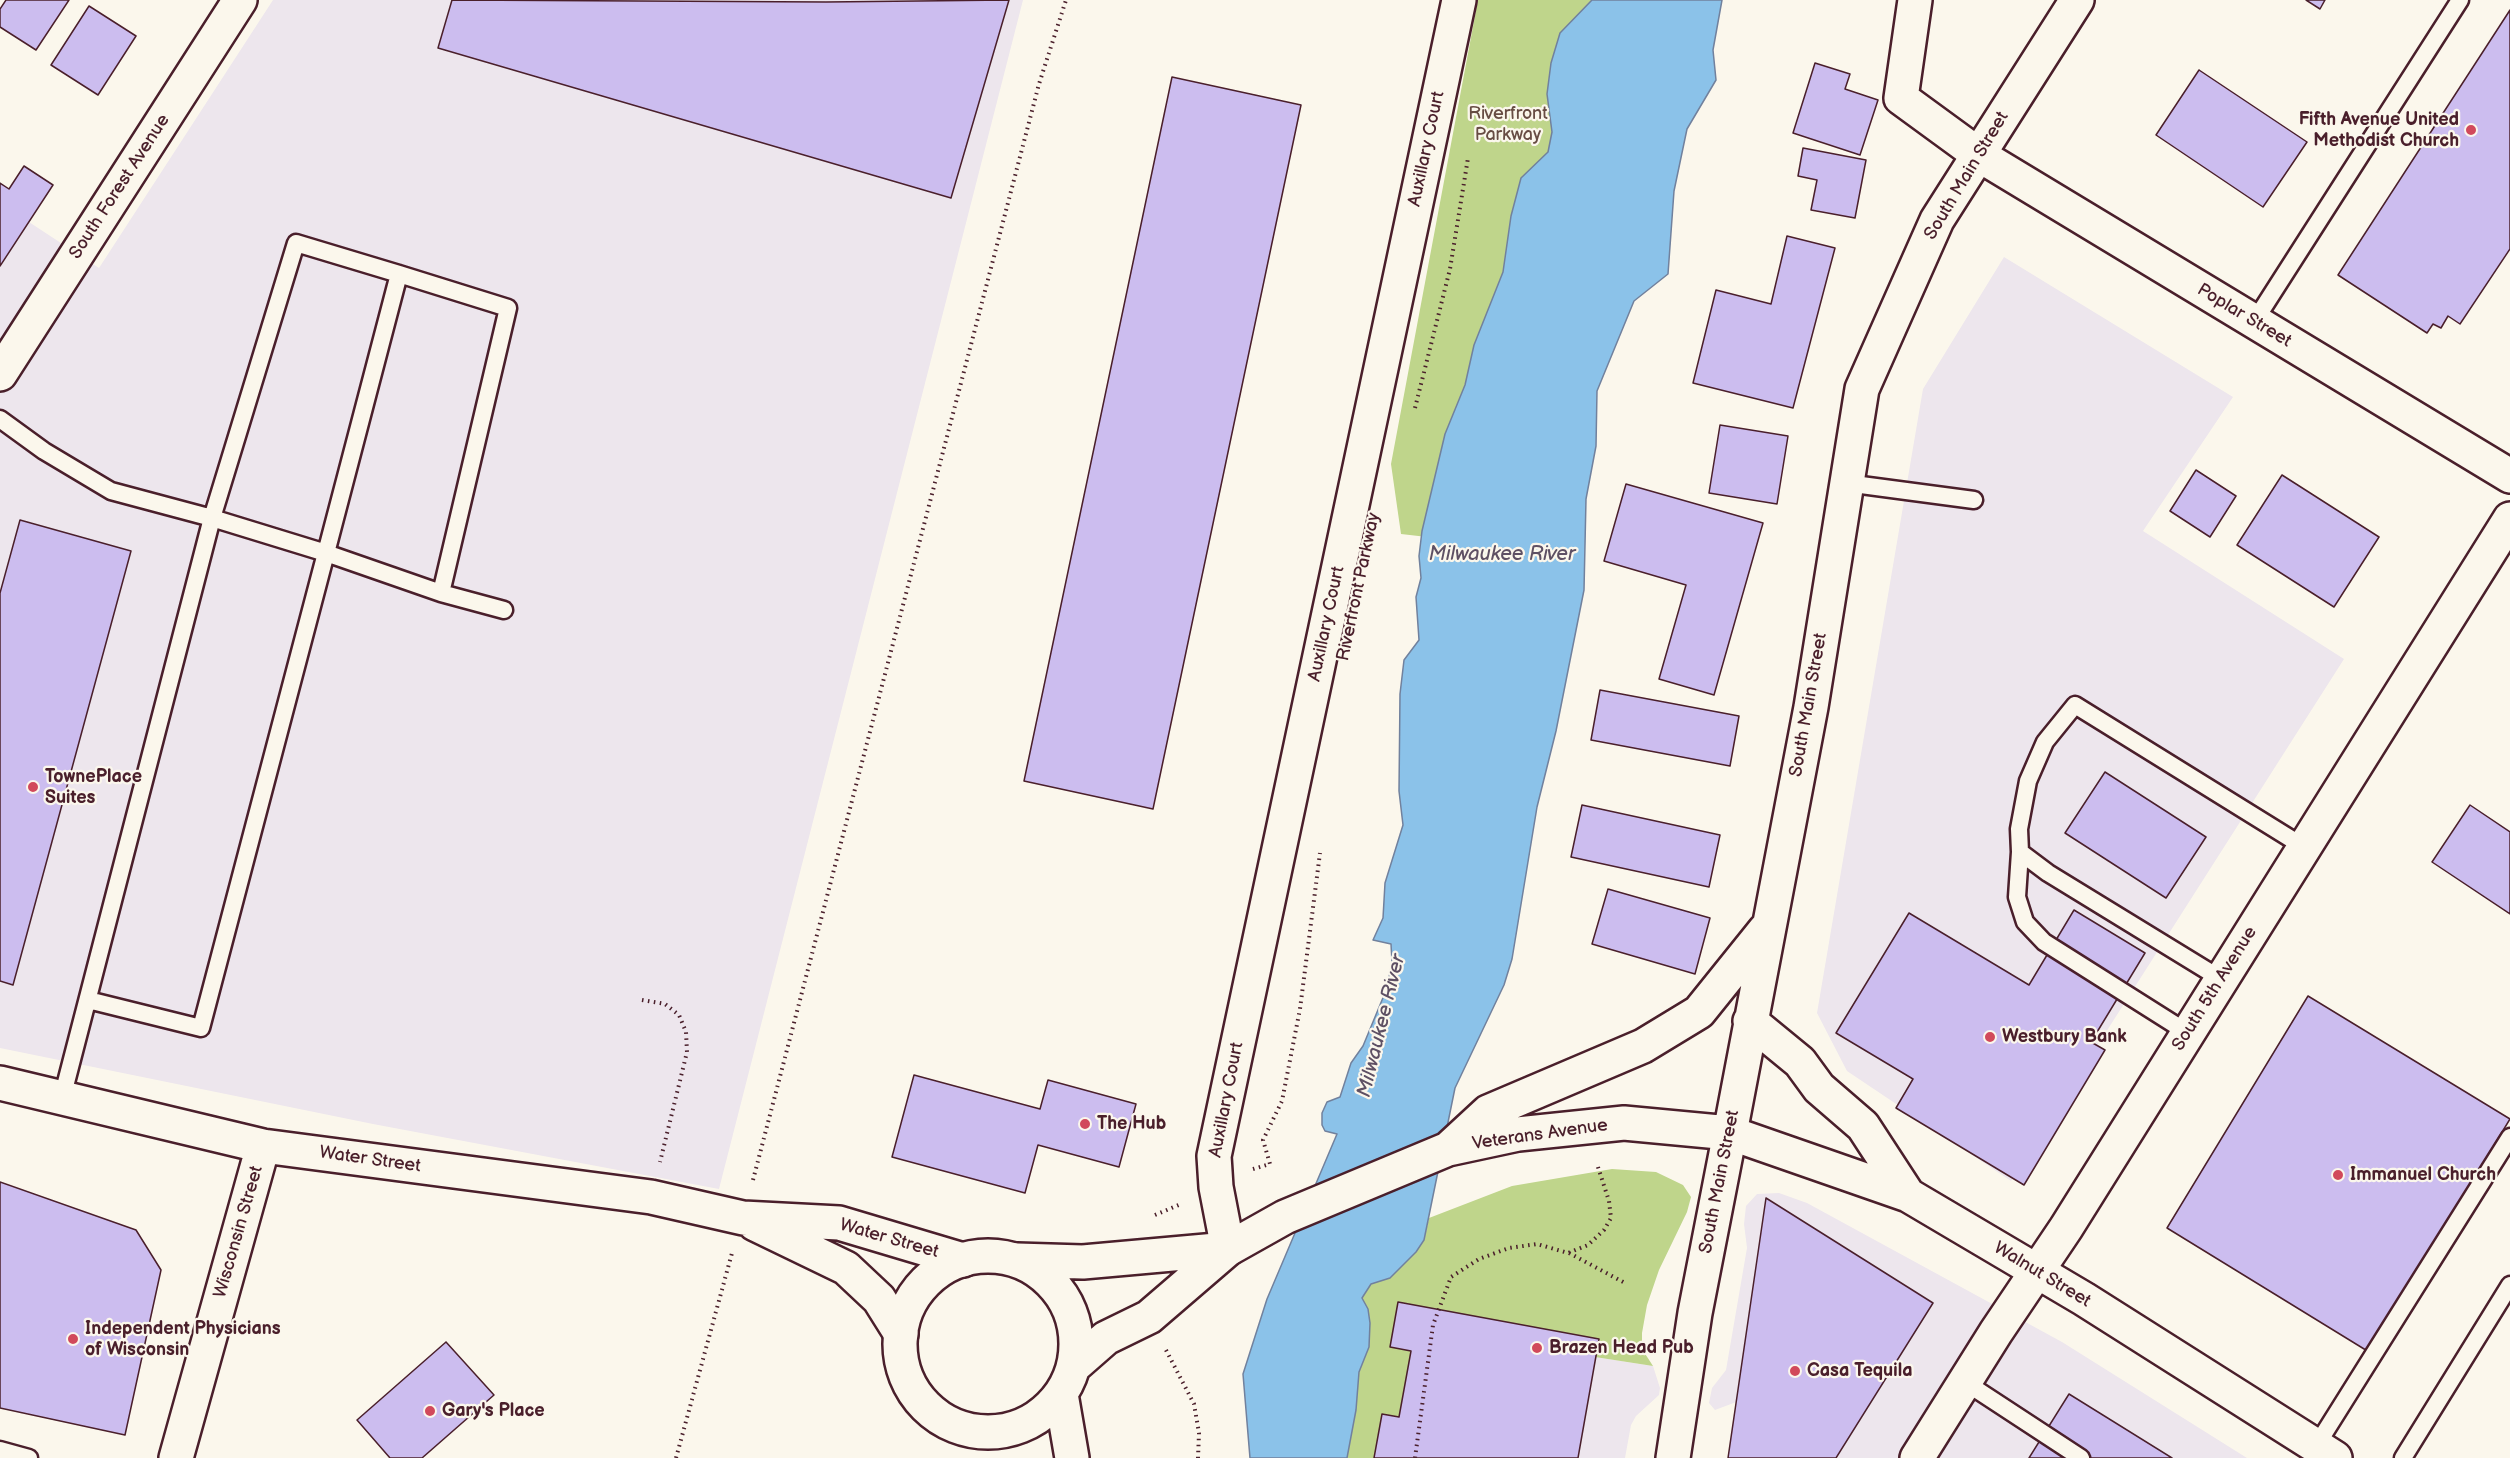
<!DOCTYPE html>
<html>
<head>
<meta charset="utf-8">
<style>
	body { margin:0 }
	canvas { display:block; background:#fbf7ec }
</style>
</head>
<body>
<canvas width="2510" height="1458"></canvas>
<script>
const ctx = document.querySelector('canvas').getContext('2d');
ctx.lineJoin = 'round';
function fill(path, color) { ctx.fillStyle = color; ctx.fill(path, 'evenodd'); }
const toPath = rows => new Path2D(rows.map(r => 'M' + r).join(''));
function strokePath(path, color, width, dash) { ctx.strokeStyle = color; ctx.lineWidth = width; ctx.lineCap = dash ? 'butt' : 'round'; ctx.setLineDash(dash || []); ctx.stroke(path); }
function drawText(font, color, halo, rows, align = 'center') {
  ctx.font = font + ' "Balsamiq Sans",sans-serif'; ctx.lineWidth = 4.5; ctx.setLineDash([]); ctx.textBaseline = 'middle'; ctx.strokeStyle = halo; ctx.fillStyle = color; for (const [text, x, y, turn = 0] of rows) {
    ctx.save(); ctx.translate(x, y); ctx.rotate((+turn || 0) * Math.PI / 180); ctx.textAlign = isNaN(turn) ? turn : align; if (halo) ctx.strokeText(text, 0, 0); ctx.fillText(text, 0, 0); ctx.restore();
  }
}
fill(toPath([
	[273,0,1023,0,719,1189,373,1124,0,1048,0,203,99,268],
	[2004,257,2233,397,2143,531,2344,659,2011,1181,1847,1071,1817,1013,1923,389],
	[1779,1193,1807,1203,2062,1342,2247,1458,1731,1458,1739,1401,1715,1410,1709,1403,1712,1388,1726,1370,1747,1248,1744,1224,1746,1206,1757,1194],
	[1537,1348,1653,1366,1660,1388,1659,1395,1636,1416,1631,1425,1625,1458,1422,1458]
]), '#ede6ed');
fill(toPath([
	[1478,0,1603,0,1436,538,1401,534,1391,464],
	[1612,1169,1656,1172,1683,1185,1691,1197,1687,1212,1659,1270,1647,1305,1642,1333,1642,1349,1653,1366,1537,1348,1422,1458,1347,1458,1356,1410,1359,1372,1369,1347,1368,1309,1362,1298,1371,1284,1390,1278,1424,1240,1429,1218,1512,1186]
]), '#bfd58b');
const water = toPath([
	[1592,0,1722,0,1713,50,1716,80,1687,129,1674,191,1668,274,1634,301,1597,391,1596,446,1586,499,1584,590,1556,731,1537,807,1512,959,1504,985,1455,1088,1424,1240,1416,1252,1390,1278,1371,1284,1362,1298,1368,1309,1370,1323,1369,1347,1359,1372,1356,1410,1347,1458,1250,1458,1243,1374,1267,1299,1337,1134,1325,1131,1322,1125,1322,1113,1327,1102,1340,1097,1351,1063,1363,1046,1387,988,1392,962,1391,944,1373,940,1383,918,1385,883,1403,825,1399,791,1400,694,1404,660,1419,640,1416,597,1421,578,1419,556,1422,531,1445,434,1465,385,1474,345,1503,272,1511,216,1521,178,1548,152,1552,132,1547,94,1551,63,1560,33,1592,0]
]);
fill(water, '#8bc2e9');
strokePath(water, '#71819d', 1.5);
const building = toPath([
	[6,0,69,0,36,50,0,27,0,9,6,0],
	[452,0,826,2,1009,0,951,198,438,48,452,0],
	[2306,0,2325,0,2320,9,2306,0],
	[89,6,136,36,98,95,51,65,89,6],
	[2510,10,2510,249,2460,324,2448,316,2441,328,2433,324,2427,333,2338,275,2510,10],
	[1815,63,1850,74,1845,89,1878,100,1860,155,1793,133,1815,63],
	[2199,70,2307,142,2263,207,2156,135,2199,70],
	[1172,77,1301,105,1153,809,1024,781,1172,77],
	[1803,148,1866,160,1855,218,1811,210,1817,180,1798,176,1803,148],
	[24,166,53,185,0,266,0,183,9,189,24,166],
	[1787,236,1835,248,1793,408,1693,383,1716,290,1771,304,1787,236],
	[1720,425,1788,436,1777,504,1709,493,1720,425],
	[2196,470,2236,496,2210,537,2170,511,2196,470],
	[2282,475,2379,537,2334,607,2237,545,2282,475],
	[1626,484,1763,523,1714,695,1659,679,1686,585,1604,561,1626,484],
	[20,520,131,551,13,985,0,981,0,593,20,520],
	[1600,690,1739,716,1730,766,1591,740,1600,690],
	[2105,772,2206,837,2166,898,2065,833,2105,772],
	[1582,805,1720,835,1709,887,1571,857,1582,805],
	[2470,805,2510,832,2510,914,2432,862,2470,805],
	[1608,889,1710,918,1695,974,1592,944,1608,889],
	[2074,910,2145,953,2091,1042,2105,1050,2024,1185,1896,1108,1913,1079,1836,1033,1909,913,2029,985,2074,910],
	[2308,996,2510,1119,2369,1352,2167,1228,2308,996],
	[914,1075,1040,1109,1048,1080,1136,1104,1119,1167,1038,1145,1025,1193,892,1157,914,1075],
	[0,1182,136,1230,161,1270,125,1435,0,1408,0,1182],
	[1766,1198,1933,1303,1836,1458,1728,1458,1766,1198],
	[1398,1302,1599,1339,1578,1458,1374,1458,1382,1414,1399,1417,1411,1351,1390,1347,1398,1302],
	[446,1342,494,1395,422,1458,390,1458,357,1420,446,1342],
	[2069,1394,2172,1458,2029,1458,2069,1394]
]);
fill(building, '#ccbdef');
strokePath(building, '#4a1f2b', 1.5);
const lane = toPath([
	[2254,322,2460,0],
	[0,419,44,451,111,491,212,518,62,1098],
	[1846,483,1974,500],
	[441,593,504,610],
	[2020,852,2048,873,2221,979],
	[88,1000,201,1028,326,553,212,518,296,243,399,274,508,308,441,593,326,553,399,274],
	[2188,1033,2044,942,2025,922,2017,897,2020,852,2019,829,2028,781,2045,742,2075,705,2304,847],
	[1965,1382,2081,1458],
	[0,1450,29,1458],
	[2313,1451,2510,1137],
	[2403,1458,2510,1285]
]);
const street = toPath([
	[1915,0,1901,98,1979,155,2510,476],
	[0,374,240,0],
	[0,1083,263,1146,651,1197,743,1218,839,1223,963,1260],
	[755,1224,846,1268,879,1299,901,1334],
	[1228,1249,1216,1187,1214,1156,1459,0],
	[176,1458,263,1146],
	[1673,1458,1695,1313,1730,1133],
	[1917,1458,1996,1332,2066,1228,2510,519]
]);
const secondary = toPath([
	[1750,1021,1800,1062,1819,1088,1863,1126,1908,1195],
	[1730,1133,1811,707,1862,389,1937,220,2077,0],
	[1449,1148,1488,1112,1643,1046,1699,1012,1765,930],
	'900 1344a88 88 0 1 1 176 0a88 88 0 1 1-176 0Z',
	[1017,1260,1083,1262,1228,1249],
	[1074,1366,1106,1338,1149,1317,1228,1249,1285,1217,1448,1149,1518,1134,1624,1123,1730,1133,1908,1195,2084,1299,2335,1458],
	[1061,1394,1072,1458]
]);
strokePath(lane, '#4a1f2b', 21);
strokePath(street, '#4a1f2b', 38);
strokePath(secondary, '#4a1f2b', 38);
strokePath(toPath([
	[1415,408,1450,269,1468,158],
	[642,1000,665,1004,679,1015,686,1032,687,1052,660,1162],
	[1253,1169,1270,1164,1263,1140,1282,1101,1300,1009,1320,853],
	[753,1180,1039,84,1066,0],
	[1155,1215,1181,1204],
	[1569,1253,1625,1283],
	[1166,1350,1194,1404,1199,1433,1198,1458],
	[676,1458,732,1253],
	[1415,1458,1433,1325,1451,1277,1479,1259,1509,1248,1537,1244,1568,1253,1588,1245,1604,1230,1611,1218,1609,1201,1597,1164]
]), '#4a1f2b', 4, [1.5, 4.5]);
strokePath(lane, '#fbf7ec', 16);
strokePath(street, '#fbf7ec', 33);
strokePath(secondary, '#fbf7ec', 33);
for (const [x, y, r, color] of [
	[2471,130,6,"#d1495b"],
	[33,787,6,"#d1495b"],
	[1990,1037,6,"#d1495b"],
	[1085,1124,6,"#d1495b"],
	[2338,1175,6,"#d1495b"],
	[73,1339,6,"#d1495b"],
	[1537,1348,6,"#d1495b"],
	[1795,1371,6,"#d1495b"],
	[430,1411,6,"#d1495b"]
]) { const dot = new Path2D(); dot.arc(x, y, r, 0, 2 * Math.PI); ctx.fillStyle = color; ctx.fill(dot); strokePath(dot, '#fbf7ec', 2); }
drawText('18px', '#674c43', '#fbf7ec', [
	["Riverfront",1508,114],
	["Parkway",1508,135]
]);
drawText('bold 18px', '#4a1f2b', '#fbf7ec', [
	["Fifth Avenue United",2459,120,"right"],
	["Methodist Church",2459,141,"right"],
	["TownePlace",45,777],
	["Suites",45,798],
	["Westbury Bank",2002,1037],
	["The Hub",1097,1124],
	["Immanuel Church",2350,1175],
	["Independent Physicians",85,1329],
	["of Wisconsin",85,1350],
	["Brazen Head Pub",1549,1348],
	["Casa Tequila",1807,1371],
	["Gary's Place",442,1411]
], 'left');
drawText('18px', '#4a1f2b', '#fbf7ec', [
	["Auxillary Court",1427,149,-78],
	["South Main Street",1967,176,-59],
	["South Forest Avenue",120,187,-57],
	["Poplar Street",2244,316,31],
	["Riverfront Parkway",1359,587,-78],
	["Auxillary Court",1327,624,-78],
	["South Main Street",1809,705,-80],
	["South 5th Avenue",2215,989,-58],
	["Auxillary Court",1227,1100,-79],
	["Veterans Avenue",1540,1135,-8],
	["Water Street",370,1160,8],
	["South Main Street",1720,1182,-79],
	["Wisconsin Street",239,1232,-74],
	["Water Street",889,1239,16],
	["Walnut Street",2042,1275,31]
]);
drawText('italic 20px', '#5e5064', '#fbf7ec', [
	["Milwaukee River",1502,555],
	["Milwaukee River",1382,1026,-76]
]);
</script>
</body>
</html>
